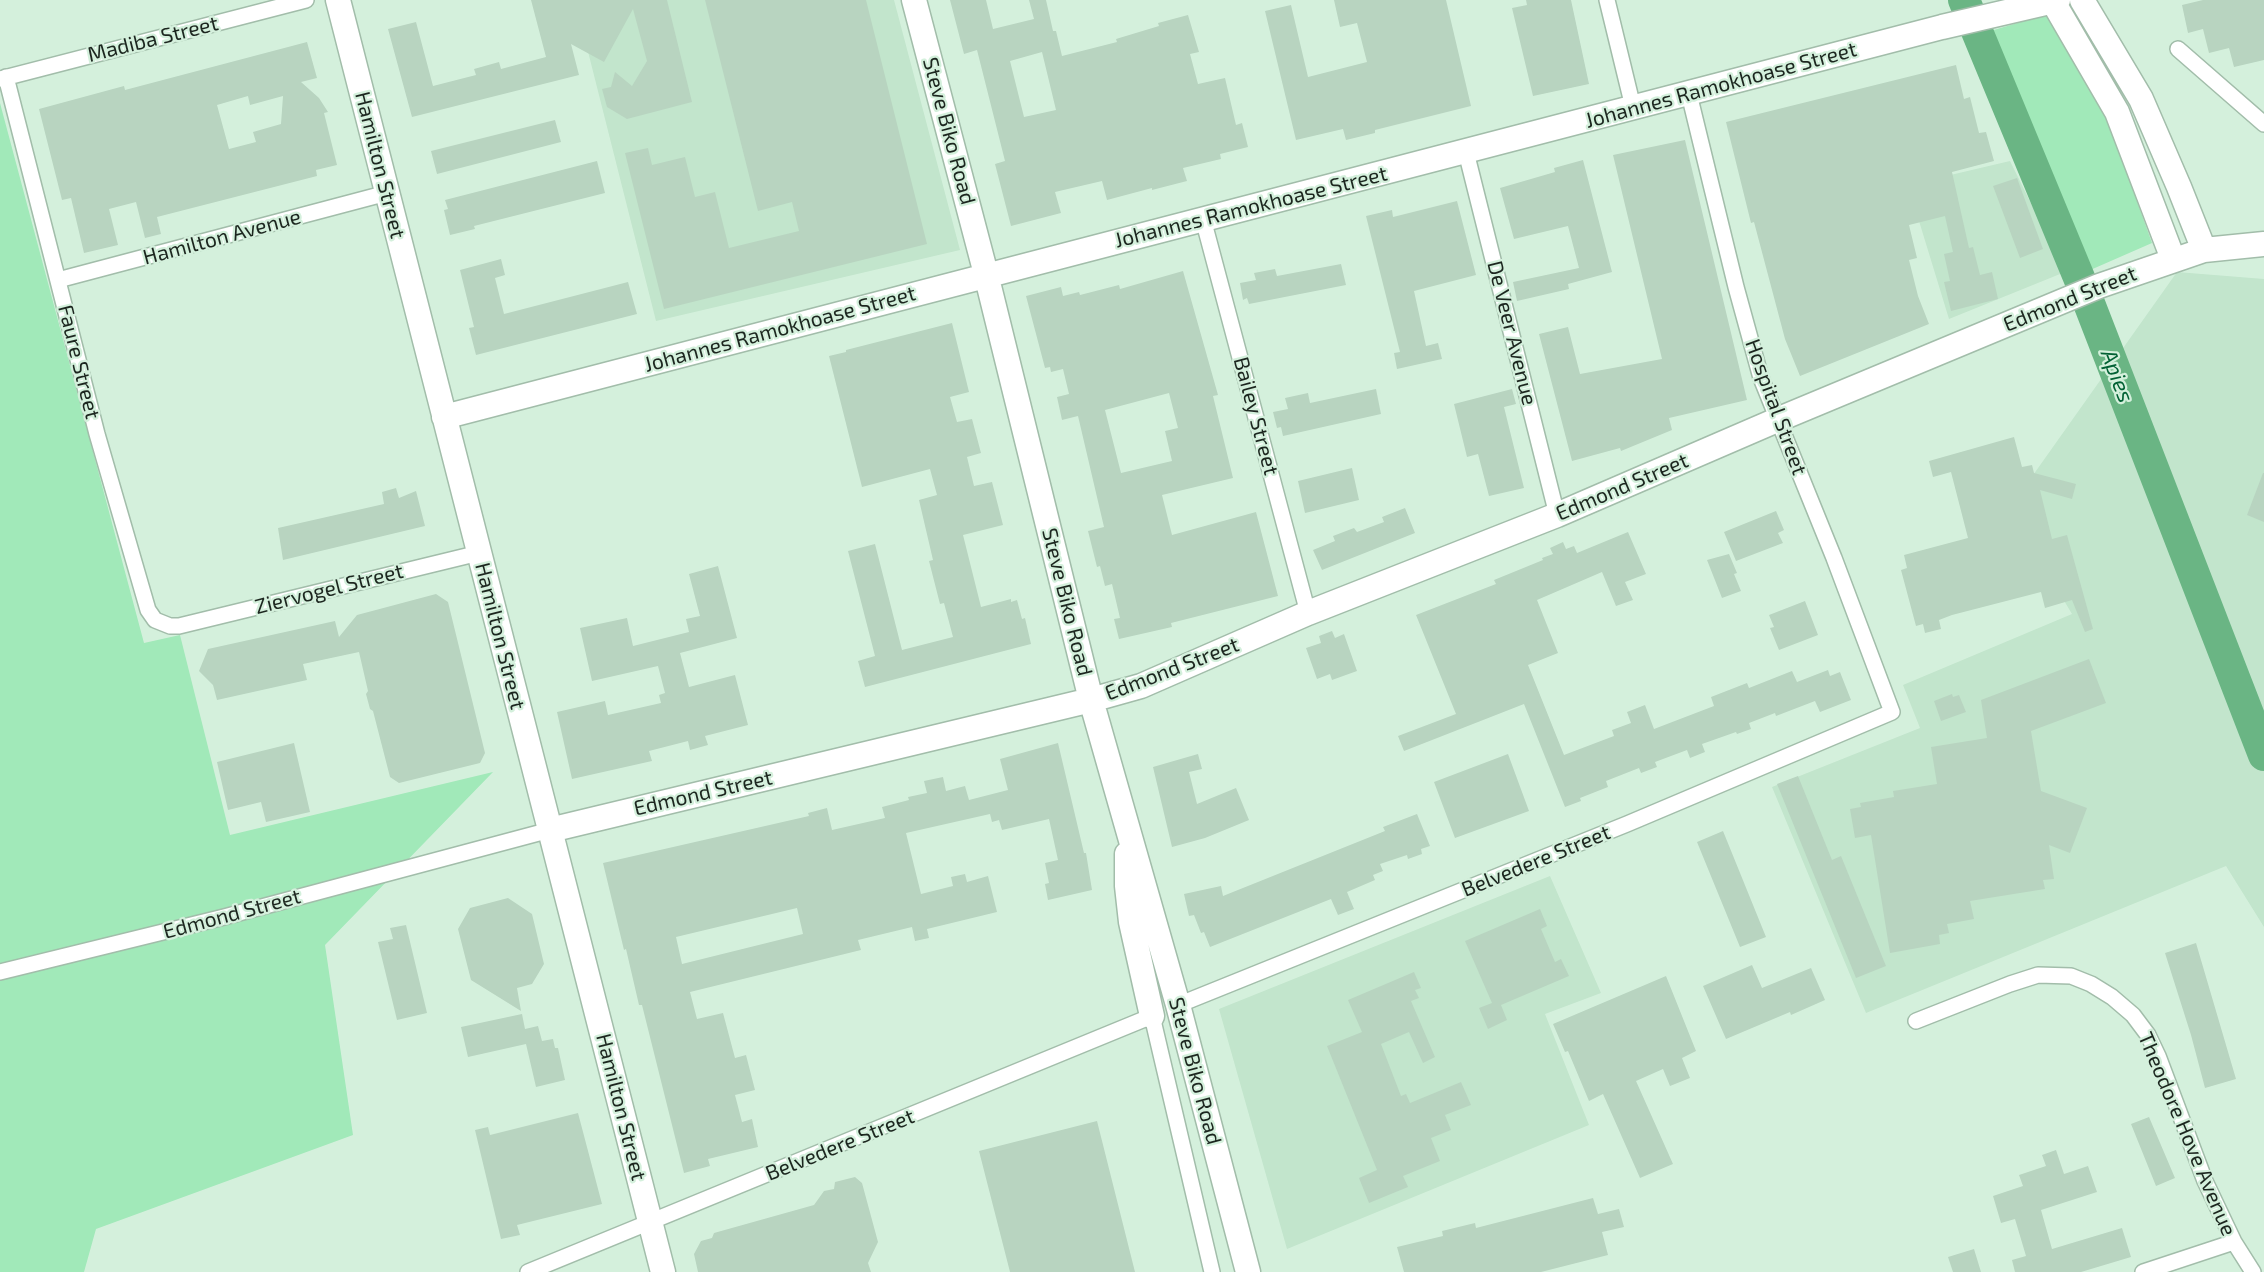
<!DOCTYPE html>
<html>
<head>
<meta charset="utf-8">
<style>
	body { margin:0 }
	canvas { display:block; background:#d4f0dc }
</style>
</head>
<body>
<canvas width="2264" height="1272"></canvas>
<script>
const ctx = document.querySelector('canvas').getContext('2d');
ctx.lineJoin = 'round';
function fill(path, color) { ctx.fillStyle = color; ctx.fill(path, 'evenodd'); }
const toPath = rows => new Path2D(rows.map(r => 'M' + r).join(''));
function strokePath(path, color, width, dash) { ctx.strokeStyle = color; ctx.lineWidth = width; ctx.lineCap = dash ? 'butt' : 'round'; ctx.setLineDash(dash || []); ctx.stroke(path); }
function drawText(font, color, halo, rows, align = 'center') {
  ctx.font = font + ' "Exo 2",sans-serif'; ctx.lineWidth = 4.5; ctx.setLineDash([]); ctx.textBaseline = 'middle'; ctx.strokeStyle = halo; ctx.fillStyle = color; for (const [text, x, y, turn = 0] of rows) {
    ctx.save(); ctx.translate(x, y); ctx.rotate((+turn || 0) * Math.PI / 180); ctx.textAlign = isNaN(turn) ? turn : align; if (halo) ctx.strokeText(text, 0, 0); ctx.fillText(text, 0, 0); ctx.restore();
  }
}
fill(toPath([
	[575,0,894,0,960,250,656,321],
	[2010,161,2065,272,1949,319,1908,185],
	[2177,272,2264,279,2264,927,2226,866,1866,1013,1772,787,1920,728,1903,685,2072,614,2009,509],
	[1550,876,1601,993,1545,1014,1589,1125,1287,1249,1219,1009]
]), '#c2e5cc');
fill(toPath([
	[2048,14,2110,126,2152,243,2088,271,1987,32],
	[0,103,144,643,180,635,230,835,493,772,325,945,353,1135,96,1229,84,1272,0,1272]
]), '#a1e9b9');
strokePath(toPath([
	[1964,0,2080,280,2264,755]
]), '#6ab584', 32);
fill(toPath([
	[531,0,667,0,692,102,627,119,607,107,602,89,611,87,615,72,632,86,647,61,633,9,604,62,571,44,579,75,412,117,388,29,416,22,433,86,476,75,474,69,499,62,501,69,546,57],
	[705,0,866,0,927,244,664,309,625,153,648,148,652,165,685,157,695,197,715,192,729,248,799,231,792,202,758,211],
	[950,0,986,0,993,29,1034,19,1029,0,1046,0,1053,31,1056,31,1062,56,1117,42,1116,39,1159,26,1158,23,1188,15,1199,52,1190,54,1198,84,1225,78,1236,125,1242,123,1248,147,1220,154,1221,159,1183,168,1187,181,1152,190,1152,188,1107,200,1102,181,1055,192,1061,213,1011,226,995,164,1005,161,977,50,964,54],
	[1042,52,1056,110,1024,117,1010,61],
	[1334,0,1446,0,1471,106,1375,130,1375,133,1346,140,1343,129,1296,140,1265,11,1291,5,1308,77,1367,62,1357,23,1340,27],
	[1526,0,1571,0,1589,84,1533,96,1512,8,1527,5],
	[2203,0,2264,0,2264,60,2234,67,2229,48,2209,53,2203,29,2188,33,2182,5],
	[307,42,317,78,301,82,319,98,328,112,324,113,337,165,316,170,317,176,157,217,161,234,145,238,136,202,109,209,118,245,84,253,71,198,62,200,39,109,124,86,125,90],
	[248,96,250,105,283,96,281,124,253,132,256,142,229,149,217,105],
	[1956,65,1964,99,1970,97,1979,133,1986,132,1994,161,1952,172,1969,248,1973,247,1980,275,1992,272,1998,299,1951,311,1944,282,1950,281,1944,254,1953,252,1945,216,1909,225,1917,258,1909,260,1918,296,1929,324,1800,376,1785,339,1754,222,1751,223,1726,122],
	[555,120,561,142,437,174,431,151],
	[1685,140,1747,400,1669,418,1672,430,1621,451,1620,448,1572,461,1539,334,1568,327,1580,374,1662,359,1613,155],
	[1583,160,1612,272,1568,284,1569,289,1517,301,1513,282,1579,268,1568,226,1514,239,1500,188,1555,172,1554,168],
	[597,161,605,193,474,226,475,229,450,235,444,210,448,209,445,200],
	[2017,178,2043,249,2020,258,1993,186],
	[1457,201,1476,275,1414,291,1426,346,1438,343,1442,359,1397,369,1394,353,1400,352,1366,216,1392,210,1393,217],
	[501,259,505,275,495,278,504,314,628,282,637,314,476,355,469,328,474,327,460,270],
	[1341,264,1346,285,1249,304,1247,298,1243,300,1240,283,1256,280,1254,273,1275,269,1277,276],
	[1183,271,1218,395,1213,396,1233,478,1162,495,1172,535,1256,512,1278,596,1171,623,1172,627,1119,639,1114,619,1120,618,1112,584,1105,586,1100,566,1097,567,1088,531,1104,527,1078,416,1062,420,1057,397,1069,394,1063,369,1051,372,1050,367,1045,368,1026,296,1061,287,1063,296,1079,292,1080,295,1119,285,1120,289],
	[1169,393,1178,428,1165,431,1172,461,1121,473,1105,410],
	[952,323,969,392,950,397,957,422,972,419,981,453,967,457,974,486,992,482,1003,525,963,535,981,607,1011,599,1011,602,1017,600,1022,619,1025,618,1031,644,865,687,858,661,875,656,848,551,875,544,902,650,953,637,944,603,940,604,929,561,933,560,919,500,937,495,930,469,862,487,829,356,846,352,846,350],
	[1376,389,1381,414,1283,436,1281,427,1277,428,1273,412,1288,409,1285,398,1308,393,1310,403],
	[1512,389,1516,404,1504,407,1524,488,1489,496,1478,454,1467,457,1454,404],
	[2014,437,2022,467,2032,465,2034,473,2076,484,2072,499,2040,490,2052,539,2067,535,2093,629,2085,632,2072,600,2045,608,2041,592,1952,615,1939,620,1941,629,1925,633,1923,624,1916,626,1901,570,1907,568,1904,555,1968,538,1951,472,1933,477,1929,461],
	[1352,468,1359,500,1305,513,1298,481],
	[2263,473,2264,473,2264,522,2247,515],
	[396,488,399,498,416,491,425,526,283,560,278,528,384,504,382,492],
	[1405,508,1415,533,1322,570,1313,550,1335,541,1333,536,1354,528,1357,532,1384,522,1382,517],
	[1776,511,1784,530,1778,533,1783,543,1736,561,1724,532],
	[1628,532,1646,574,1625,582,1633,600,1616,606,1602,572,1537,600,1558,653,1528,665,1564,755,1614,736,1612,730,1631,723,1627,712,1645,705,1654,729,1714,706,1711,697,1747,683,1749,688,1792,671,1797,682,1828,670,1830,676,1840,672,1851,700,1820,712,1815,701,1776,716,1775,713,1749,723,1751,729,1737,734,1736,732,1702,744,1705,752,1690,758,1687,750,1655,762,1657,767,1641,773,1639,768,1606,781,1608,787,1580,798,1581,801,1565,807,1524,704,1404,751,1398,736,1456,714,1416,615,1496,584,1494,580,1543,560,1542,558,1553,554,1550,548,1563,542,1566,549,1574,546,1577,553],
	[1729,554,1737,573,1734,574,1741,591,1722,598,1707,560],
	[718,566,737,638,680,653,689,687,735,675,748,725,705,736,708,745,690,750,688,741,649,751,652,761,572,779,557,712,605,701,608,715,661,703,659,695,665,693,658,666,592,681,580,628,627,618,633,646,689,632,686,619,700,616,689,574],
	[436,594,448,602,485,753,480,763,399,783,390,777,373,711,370,709,366,694,368,691,359,652,303,664,307,680,217,700,213,685,199,671,208,649,335,621,339,637,357,615],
	[1805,601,1818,635,1779,650,1770,628,1774,627,1769,615],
	[1332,631,1335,638,1344,634,1357,671,1332,680,1330,674,1317,679,1306,648,1321,643,1319,636],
	[2089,659,2106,703,2031,731,2041,791,2087,808,2070,853,2049,845,2054,879,2043,880,2045,889,1970,901,1974,919,1947,924,1949,933,1939,935,1940,944,1890,953,1871,835,1855,838,1850,809,1861,807,1860,803,1894,797,1893,791,1937,784,1931,747,1987,738,1981,700],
	[1952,694,1953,697,1959,695,1966,712,1941,721,1934,701],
	[294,743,310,812,266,822,261,802,228,810,217,762],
	[1058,743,1084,853,1086,853,1092,890,1048,900,1045,884,1049,883,1045,863,1058,860,1049,819,1002,830,999,820,992,822,990,814,906,833,921,894,953,886,951,877,965,874,967,882,988,876,997,912,927,929,929,938,915,941,912,927,858,940,861,950,690,992,697,1019,723,1013,735,1058,746,1055,755,1090,735,1095,742,1122,752,1119,758,1147,708,1159,710,1166,684,1173,642,1005,639,1005,626,949,624,950,603,863,809,816,808,813,827,808,832,830,885,818,882,807,909,800,908,797,927,793,924,781,943,777,946,791,965,786,969,800,1008,790,1000,759],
	[797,908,803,934,682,964,676,937],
	[1198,754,1202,769,1189,772,1197,804,1236,788,1249,820,1205,838,1172,847,1153,767],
	[1508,754,1529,811,1455,838,1434,782],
	[1798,776,1832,860,1841,856,1886,966,1856,978,1777,784],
	[1417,814,1430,846,1421,849,1422,854,1408,859,1407,855,1380,864,1383,871,1373,875,1375,880,1347,892,1354,909,1338,915,1331,899,1210,947,1204,932,1201,933,1194,915,1189,916,1184,894,1221,886,1223,896,1385,831,1383,827],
	[1723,831,1766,937,1740,947,1697,842],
	[508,898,532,914,544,964,532,984,517,988,521,1011,471,980,458,929,470,908],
	[1540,909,1547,926,1541,929,1555,962,1561,959,1569,976,1501,1005,1507,1020,1488,1029,1479,1008,1492,1003,1465,941],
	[406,925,427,1013,397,1020,378,942,393,939,390,928],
	[2196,943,2236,1079,2205,1088,2191,1035,2165,953],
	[1752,965,1762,988,1811,968,1825,1000,1791,1015,1790,1012,1726,1039,1703,986],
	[1414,972,1421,988,1415,990,1419,998,1411,1001,1435,1057,1423,1063,1409,1032,1381,1044,1401,1096,1406,1094,1410,1103,1461,1082,1471,1105,1445,1115,1451,1130,1431,1138,1440,1161,1403,1176,1408,1187,1369,1203,1359,1178,1377,1170,1327,1046,1362,1032,1348,1000],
	[1666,976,1696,1051,1682,1058,1690,1078,1670,1086,1663,1069,1636,1081,1673,1164,1640,1178,1603,1094,1589,1101,1568,1051,1565,1052,1553,1024],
	[522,1014,525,1029,538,1026,542,1041,553,1039,555,1048,558,1048,565,1080,536,1087,526,1044,468,1057,461,1027],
	[578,1113,602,1204,517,1225,520,1235,501,1239,475,1130,488,1127,490,1135],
	[2149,1117,2175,1178,2156,1186,2131,1124],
	[1097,1121,1135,1272,1010,1272,979,1151],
	[2056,1150,2064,1174,2088,1166,2097,1192,2041,1210,2052,1249,2122,1228,2131,1257,2081,1272,2015,1272,2012,1260,2026,1256,2015,1219,2001,1223,1993,1196,2023,1186,2019,1175,2046,1166,2042,1155],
	[855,1177,862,1183,878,1242,868,1263,871,1272,698,1272,694,1254,701,1241,712,1238,714,1233,814,1205,824,1191,834,1189,835,1182],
	[1593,1198,1598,1214,1619,1209,1624,1227,1602,1232,1608,1255,1541,1272,1404,1272,1397,1247,1443,1236,1442,1231,1475,1223,1476,1228],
	[1974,1249,1981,1272,1953,1272,1948,1257]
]), '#b8d4c0');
const street = toPath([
	[1607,0,1633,107],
	[2178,49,2264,124],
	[6,77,97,434,148,610,155,620,170,626,179,626,479,553],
	[0,79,306,0],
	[1466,152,1557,515],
	[1203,219,1308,613],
	[58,280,387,193],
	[0,972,224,917,550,830],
	[1178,1005,1627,824,1892,712,1834,558,1761,378,1736,287,1689,94],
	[1916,1021,2010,984,2038,975,2071,976,2091,984,2112,997,2133,1015,2148,1035,2158,1056,2205,1181,2234,1242,2253,1272],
	[528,1272,1152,1016,1212,1272],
	[2143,1272,2234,1242]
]);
const primary = toPath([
	[338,0,663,1272],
	[914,0,986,274,1091,700,1178,1005,1248,1272],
	[2052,0,2117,112,2173,259],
	[2082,0,2141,99,2179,187,2204,250],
	[444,417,1942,27,2058,0],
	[550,830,1091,700,1141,686,1308,613,1557,515,1777,420,2099,286,2204,250,2264,244],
	[1127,854,1127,886,1131,922,1152,1016]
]);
strokePath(street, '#a2bdaa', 18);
strokePath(primary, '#a2bdaa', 27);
strokePath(street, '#fff', 15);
strokePath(primary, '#fff', 24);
drawText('21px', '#1c261f', '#d4f0dc', [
	["Madiba Street",153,39,-14],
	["Johannes Ramokhoase Street",1721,85,-15],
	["Steve Biko Road",949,131,75],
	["Hamilton Street",380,165,76],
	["Johannes Ramokhoase Street",1251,207,-14],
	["Hamilton Avenue",222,237,-15],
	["Edmond Street",2070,299,-22],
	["Johannes Ramokhoase Street",780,329,-15],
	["De Veer Avenue",1512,333,76],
	["Faure Street",79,362,76],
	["Hospital Street",1776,407,70],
	["Bailey Street",1256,416,75],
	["Edmond Street",1622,487,-23],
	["Ziervogel Street",329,589,-14],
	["Steve Biko Road",1067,602,76],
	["Hamilton Street",500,636,76],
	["Edmond Street",1172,669,-21],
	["Edmond Street",703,793,-13],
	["Belvedere Street",1536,861,-22],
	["Edmond Street",232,914,-15],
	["Steve Biko Road",1195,1071,75],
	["Hamilton Street",621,1107,76],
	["Theodore Hove Avenue",2187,1134,67],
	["Belvedere Street",840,1145,-22]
]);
drawText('italic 22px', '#026134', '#d4f0dc', [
	["Apies",2117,376,69]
]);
</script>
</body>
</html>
